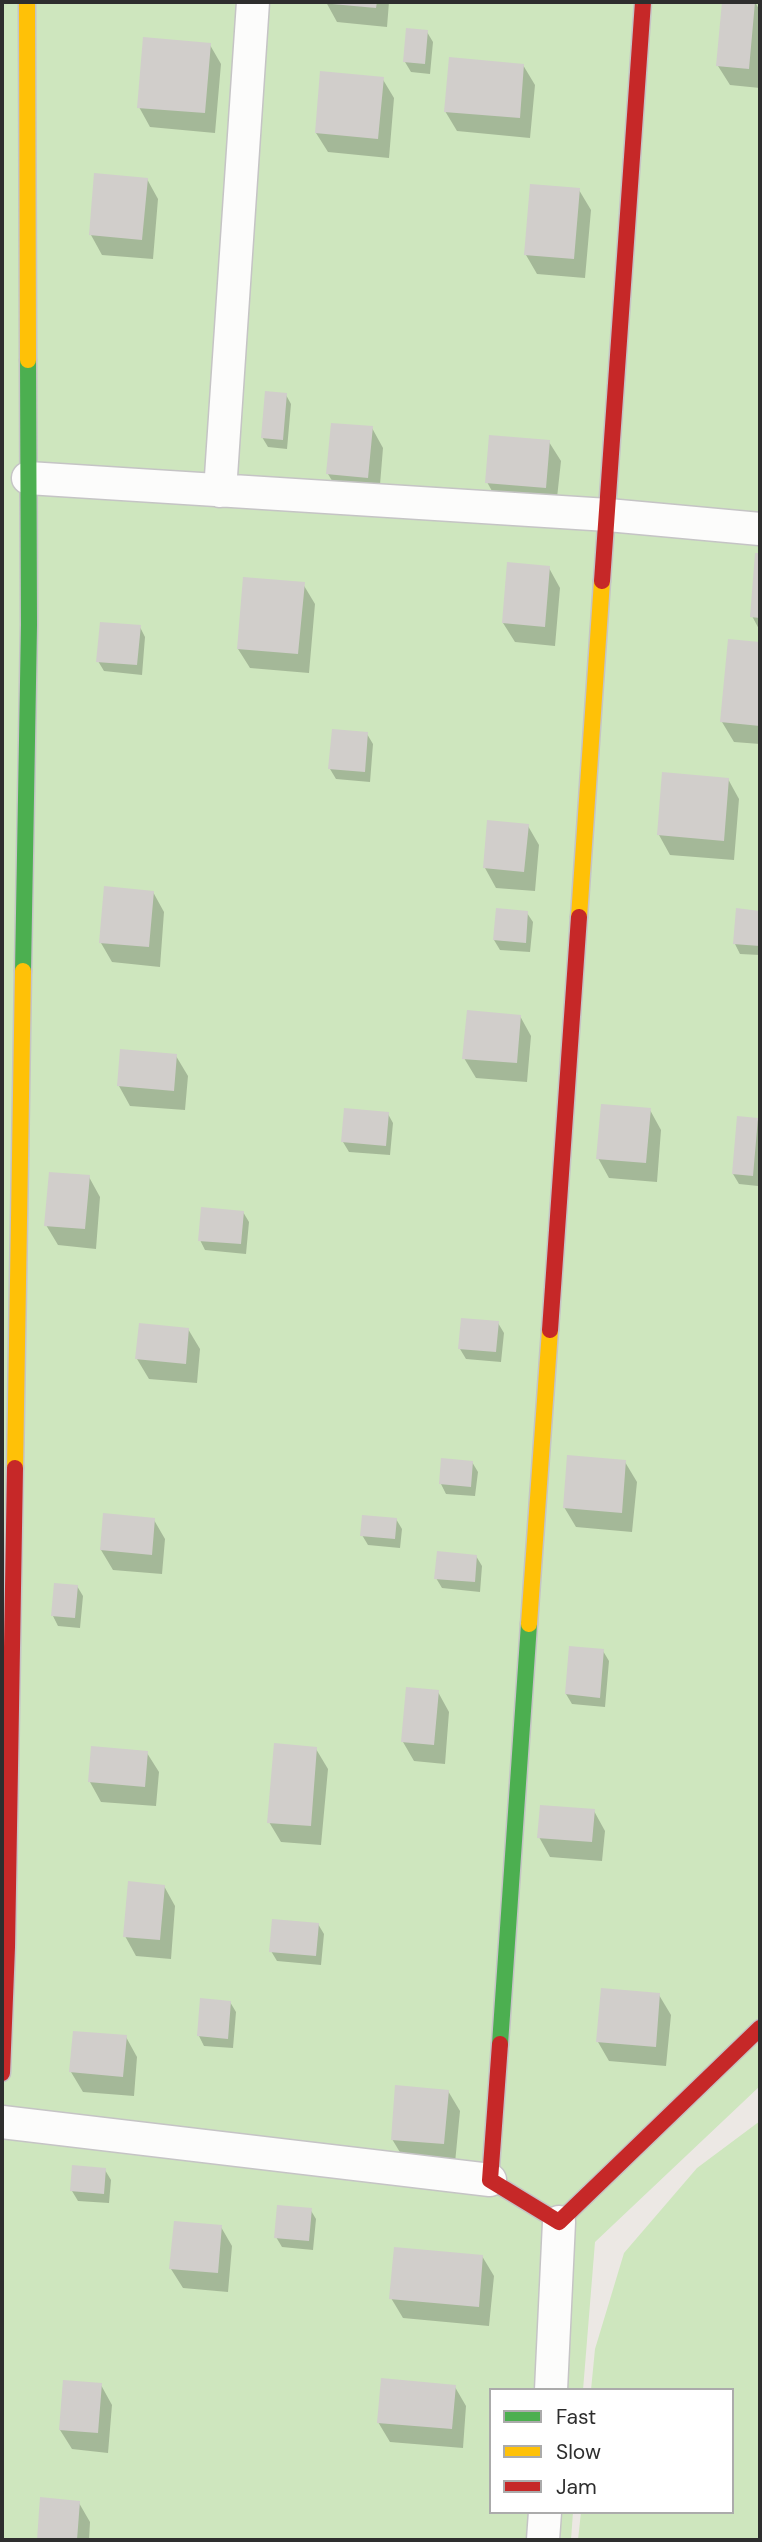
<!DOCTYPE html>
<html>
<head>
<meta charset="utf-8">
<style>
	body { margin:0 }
	#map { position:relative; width:762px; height:2542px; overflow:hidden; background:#ece8e4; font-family:"DM Sans",sans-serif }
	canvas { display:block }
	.frame { position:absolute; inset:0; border:4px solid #2e2e2e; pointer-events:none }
	.legend { position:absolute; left:489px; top:2388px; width:245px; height:126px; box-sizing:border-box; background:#fff; border:2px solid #ababab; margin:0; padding:9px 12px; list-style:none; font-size:21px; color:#2e2e2e }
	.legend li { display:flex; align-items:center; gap:14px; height:35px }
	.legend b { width:35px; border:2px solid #ababab }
</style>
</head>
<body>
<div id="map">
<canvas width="762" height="2542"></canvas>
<div class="frame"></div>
<ul class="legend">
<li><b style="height:9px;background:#4caf50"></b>Fast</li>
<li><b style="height:9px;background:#ffc107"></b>Slow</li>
<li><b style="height:9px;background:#c62828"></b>Jam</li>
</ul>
</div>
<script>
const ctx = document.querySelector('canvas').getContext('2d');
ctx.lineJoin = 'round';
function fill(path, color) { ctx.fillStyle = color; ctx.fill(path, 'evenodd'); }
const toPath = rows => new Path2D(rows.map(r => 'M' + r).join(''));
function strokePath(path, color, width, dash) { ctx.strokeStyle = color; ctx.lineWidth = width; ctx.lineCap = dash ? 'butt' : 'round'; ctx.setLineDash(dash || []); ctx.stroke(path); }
fill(toPath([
	[2,2,760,2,760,2086,595,2242,583,2390,491,2390,491,2512,573,2512,571,2540,2,2540],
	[760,2121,760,2540,578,2540,581,2512,732,2512,732,2390,591,2390,595,2349,624,2253,697,2168]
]), '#cee6be');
fill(toPath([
	[326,2,389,2,387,27,337,22],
	[724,2,755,2,760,11,760,88,730,85,718,66],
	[427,32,433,42,430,74,411,72,405,62],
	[210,45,221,64,215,133,150,127,139,107],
	[523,65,535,85,530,138,457,131,445,111],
	[382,78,394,98,389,158,328,152,316,133],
	[147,179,158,199,153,259,102,255,91,235],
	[579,190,591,210,585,278,537,274,526,255],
	[286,395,291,404,287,449,268,447,262,437],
	[372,428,383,448,379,497,340,494,328,474],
	[549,442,561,461,556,507,498,502,487,482],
	[757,555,760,555,760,631,752,616],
	[549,568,560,588,555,646,515,642,503,623],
	[303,584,315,604,309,673,250,668,238,649],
	[140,627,145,637,142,675,104,671,98,661],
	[729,641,760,644,760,744,734,742,722,722],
	[367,734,373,744,370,782,336,779,330,769],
	[728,779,739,799,734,860,670,855,659,835],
	[528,826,539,845,535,891,496,888,485,868],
	[153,892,164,912,160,967,112,962,101,943],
	[738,910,760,912,760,955,740,954,735,944],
	[527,913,533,922,530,952,500,950,494,940],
	[520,1016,531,1036,527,1082,476,1078,464,1058],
	[176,1056,188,1076,185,1110,130,1106,119,1086],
	[650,1110,661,1130,657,1182,609,1178,598,1158],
	[388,1114,393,1123,390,1155,349,1152,343,1142],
	[757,1119,760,1125,758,1186,739,1184,733,1174],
	[89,1177,100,1197,96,1249,58,1245,46,1225],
	[243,1212,249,1222,246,1254,205,1250,200,1240],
	[498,1323,504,1333,501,1362,466,1359,460,1349],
	[188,1329,200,1349,197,1383,149,1379,137,1359],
	[472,1462,478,1472,475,1496,446,1494,441,1484],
	[625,1462,637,1482,632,1532,576,1527,564,1507],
	[396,1519,402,1529,400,1548,368,1545,362,1535],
	[154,1520,165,1539,162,1574,113,1570,101,1550],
	[476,1556,482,1566,480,1592,442,1588,436,1578],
	[77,1586,83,1596,80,1628,58,1626,53,1616],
	[603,1651,609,1661,605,1707,572,1704,566,1694],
	[438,1692,449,1712,445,1764,414,1761,403,1742],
	[316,1749,328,1769,321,1845,281,1842,269,1822],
	[147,1753,159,1772,156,1806,101,1802,90,1782],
	[594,1811,605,1831,602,1861,550,1857,539,1837],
	[164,1886,175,1906,171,1959,136,1956,125,1936],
	[318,1924,324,1934,321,1965,277,1961,271,1951],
	[659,1995,671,2015,666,2066,609,2061,598,2042],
	[230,2002,236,2012,233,2048,204,2046,199,2036],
	[126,2037,137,2057,134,2096,83,2092,71,2072],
	[448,2091,460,2111,455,2163,404,2159,392,2139],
	[105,2170,111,2180,109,2203,78,2201,72,2191],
	[310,2209,316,2219,313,2250,282,2247,276,2237],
	[221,2227,232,2246,228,2292,183,2288,171,2269],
	[482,2256,494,2276,489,2326,403,2318,391,2298],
	[101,2385,112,2405,108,2453,72,2449,60,2430],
	[455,2387,466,2406,463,2448,390,2442,378,2422],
	[42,2499,79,2503,90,2522,89,2540,38,2540]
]), '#0003');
fill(toPath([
	[332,2,377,2,376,8,332,4],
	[722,2,755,2,749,69,716,66],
	[406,28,428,30,425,64,403,62],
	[143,37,211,43,205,113,137,108],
	[449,57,524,64,520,118,444,112],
	[320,71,384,77,378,139,315,133],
	[94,173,148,178,142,240,89,235],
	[530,184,580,188,574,259,524,255],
	[265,391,287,393,283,440,261,438],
	[331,423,373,426,368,478,326,474],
	[489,435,550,440,546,488,485,483],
	[755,553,760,553,760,618,750,617],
	[507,562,550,566,545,627,502,623],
	[243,577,305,582,298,654,237,649],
	[100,622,141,625,137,665,96,662],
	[728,639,760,642,760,726,720,722],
	[332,729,368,732,365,772,328,769],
	[662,772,729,778,724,841,657,835],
	[487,820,529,824,524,872,483,868],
	[104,886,154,891,149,947,99,943],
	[496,908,528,911,526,943,493,940],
	[736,908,760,911,760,946,733,944],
	[467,1010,521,1015,517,1063,462,1059],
	[120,1049,177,1054,174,1091,117,1086],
	[601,1104,651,1108,646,1163,596,1159],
	[344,1108,389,1112,386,1146,341,1142],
	[737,1116,758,1118,753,1176,732,1174],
	[49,1172,90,1175,85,1229,44,1226],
	[201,1207,244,1211,241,1244,198,1241],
	[461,1318,499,1321,496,1352,458,1349],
	[139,1323,189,1328,186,1364,135,1359],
	[567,1455,626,1460,622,1513,563,1508],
	[441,1458,473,1461,471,1487,439,1484],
	[103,1513,155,1518,152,1555,100,1550],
	[362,1515,397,1518,395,1539,360,1536],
	[437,1551,477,1555,475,1582,434,1579],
	[54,1583,78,1585,75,1618,51,1616],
	[569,1646,604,1649,600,1698,565,1694],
	[406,1687,439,1690,434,1745,401,1742],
	[274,1743,317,1747,311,1826,267,1823],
	[91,1746,148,1751,145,1787,88,1782],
	[540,1805,595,1809,592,1842,537,1838],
	[128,1881,165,1885,160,1940,123,1937],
	[272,1919,319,1923,316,1956,269,1952],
	[601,1988,660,1993,656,2047,596,2042],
	[200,1998,231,2001,228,2039,197,2036],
	[73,2031,127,2035,123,2077,69,2072],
	[395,2085,449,2090,444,2144,391,2140],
	[72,2165,106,2168,104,2194,70,2191],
	[277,2205,312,2208,309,2241,274,2238],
	[174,2221,222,2225,218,2273,169,2269],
	[394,2247,483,2255,479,2307,389,2299],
	[381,2378,456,2385,452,2429,377,2423],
	[63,2380,102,2383,98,2433,59,2430],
	[40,2497,80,2501,77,2540,37,2540]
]), '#d1cecb');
const street = toPath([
	[28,478,608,515,760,529],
	[220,491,253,2],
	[2,2122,490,2180],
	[551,2390,559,2222],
	[543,2540,545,2512]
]);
const fast = toPath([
	[23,971,29,625,28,360],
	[500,2044,529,1624]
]);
const slow = toPath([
	[27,2,28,360],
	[579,917,602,581],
	[15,1468,23,971],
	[529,1624,550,1330]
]);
const jam = toPath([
	[602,581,643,2],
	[550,1330,579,917],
	[500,2044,490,2180,559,2222,760,2028],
	[2,2073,7,1947,15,1468]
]);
strokePath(street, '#c5c4c5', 35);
strokePath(fast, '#c5c4c5', 19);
strokePath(slow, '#c5c4c5', 19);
strokePath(jam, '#c5c4c5', 19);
strokePath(street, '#fcfcfb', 32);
strokePath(fast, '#4caf50', 16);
strokePath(slow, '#ffc107', 16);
strokePath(jam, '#c62828', 16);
</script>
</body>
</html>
